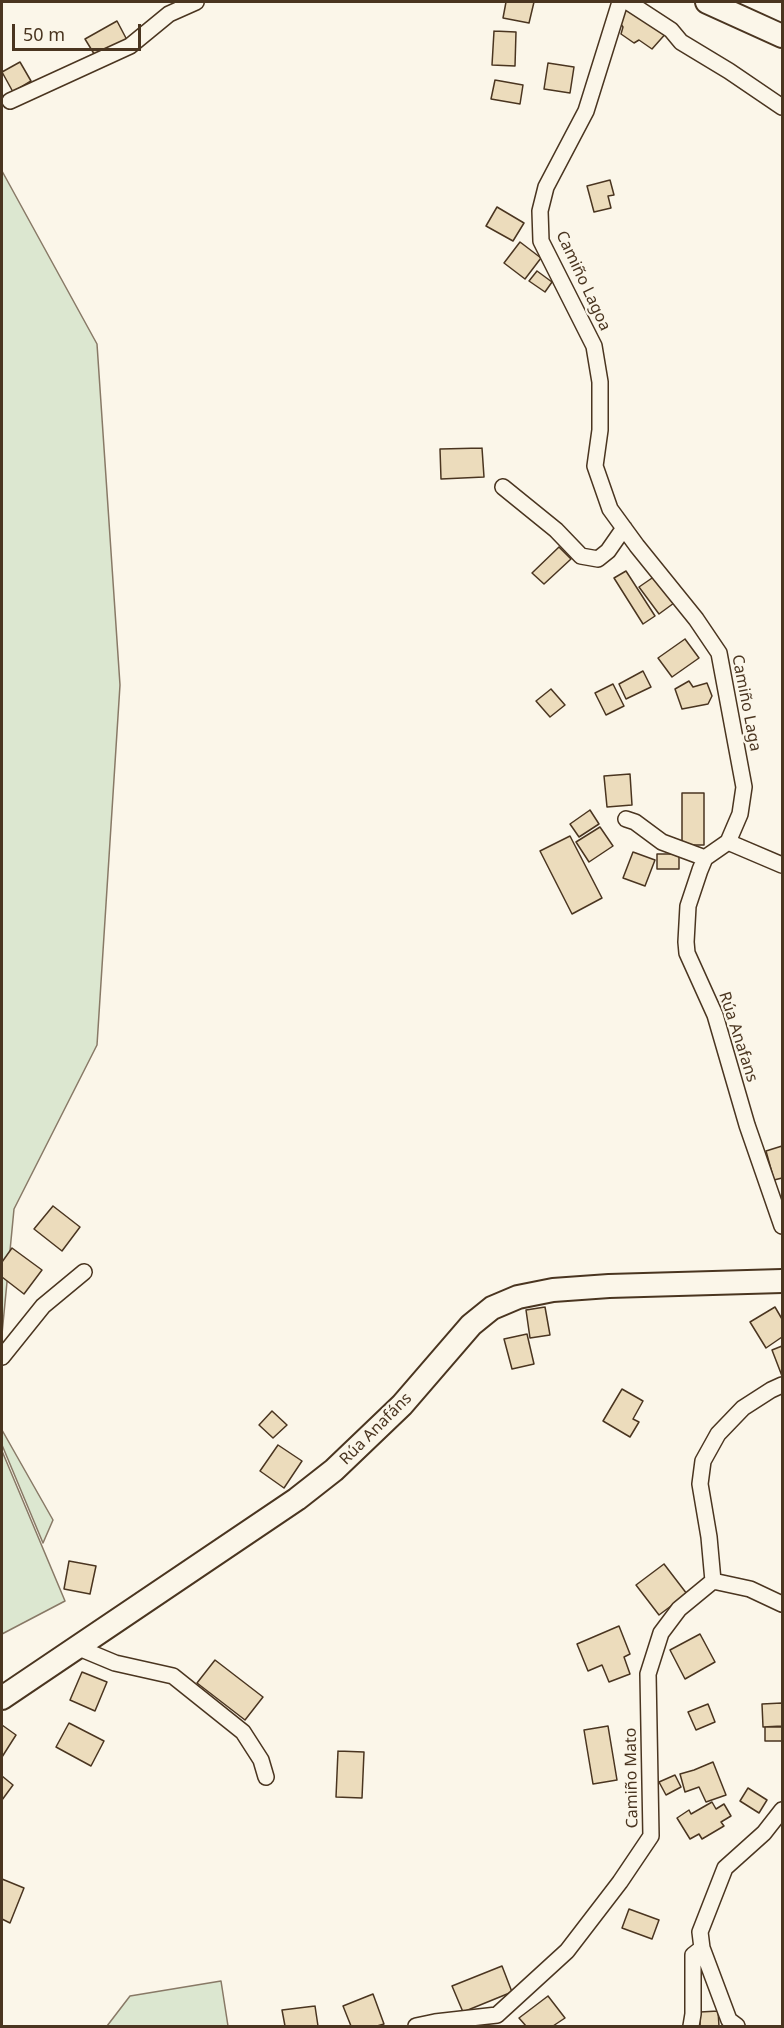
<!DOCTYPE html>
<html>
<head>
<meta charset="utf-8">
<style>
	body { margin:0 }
	#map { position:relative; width:784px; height:2028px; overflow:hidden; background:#fbf6e9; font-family:"Noto Sans",sans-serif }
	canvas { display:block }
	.frame { position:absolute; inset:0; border:3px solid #4a3520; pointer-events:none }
	.scale { position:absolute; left:12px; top:24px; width:129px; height:27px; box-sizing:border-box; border:3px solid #4a3520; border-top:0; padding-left:8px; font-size:18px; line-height:21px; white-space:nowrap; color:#4a3520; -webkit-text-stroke:4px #fbf6e9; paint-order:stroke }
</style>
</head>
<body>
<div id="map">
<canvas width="784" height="2028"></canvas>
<div class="frame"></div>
<div class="scale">50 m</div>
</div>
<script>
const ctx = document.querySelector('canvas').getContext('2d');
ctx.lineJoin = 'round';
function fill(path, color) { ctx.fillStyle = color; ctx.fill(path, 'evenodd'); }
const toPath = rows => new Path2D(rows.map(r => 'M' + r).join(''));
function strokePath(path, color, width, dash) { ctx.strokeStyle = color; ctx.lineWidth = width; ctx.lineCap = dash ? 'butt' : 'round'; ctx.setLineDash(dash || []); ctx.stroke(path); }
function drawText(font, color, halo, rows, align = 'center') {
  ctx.font = font + ' "Noto Sans",sans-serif'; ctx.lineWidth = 4.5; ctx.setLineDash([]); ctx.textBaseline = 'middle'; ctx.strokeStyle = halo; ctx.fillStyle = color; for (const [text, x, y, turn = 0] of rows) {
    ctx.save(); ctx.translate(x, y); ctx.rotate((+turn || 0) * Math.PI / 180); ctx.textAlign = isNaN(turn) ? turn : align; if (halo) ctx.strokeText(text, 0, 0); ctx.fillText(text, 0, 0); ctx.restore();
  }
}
const green = toPath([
	[2,171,97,344,120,685,97,1045,14,1209,2,1334,2,171],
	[2,1430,53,1520,43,1543,2,1445,2,1430],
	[2,1451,65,1601,2,1634,2,1451],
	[221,1981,228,2026,107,2026,130,1996,221,1981]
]);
fill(green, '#dce7d0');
strokePath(green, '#887966', 1.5);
const building = toPath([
	[506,2,534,2,529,23,503,18,506,2],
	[626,5,668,31,652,49,639,40,634,43,621,34,623,27,620,23,626,5],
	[117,21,127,40,96,57,85,39,117,21],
	[494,31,516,32,515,66,492,65,494,31],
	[20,62,31,81,13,92,2,72,20,62],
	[548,63,574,67,570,93,544,89,548,63],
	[495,80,523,85,520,104,491,99,495,80],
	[610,180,614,195,608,196,611,208,594,212,587,186,610,180],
	[497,207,524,223,513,241,486,226,497,207],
	[520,242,541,258,525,279,504,263,520,242],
	[537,271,552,282,545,292,529,281,537,271],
	[482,448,484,477,441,479,440,449,482,448],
	[559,547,571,559,544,584,532,573,559,547],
	[626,571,655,616,643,624,614,578,626,571],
	[655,576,674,603,659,614,639,587,655,576],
	[685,639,699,658,672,677,658,658,685,639],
	[643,671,651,687,626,699,619,684,643,671],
	[689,681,693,687,707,683,712,696,708,704,682,709,675,689,689,681],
	[613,684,624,706,606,715,595,693,613,684],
	[551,689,565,705,550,717,536,701,551,689],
	[630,774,632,805,607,807,604,776,630,774],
	[682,793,704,793,704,845,682,845,682,793],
	[590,810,599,824,579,837,570,824,590,810],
	[600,827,613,846,589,862,576,842,600,827],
	[570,836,602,898,572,914,540,851,570,836],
	[633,852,655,860,645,886,623,878,633,852],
	[657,854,679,854,679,869,657,869,657,854],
	[782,1146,782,1178,774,1180,766,1151,782,1146],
	[53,1206,80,1227,62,1251,34,1229,53,1206],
	[12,1248,42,1270,24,1294,2,1277,2,1262,12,1248],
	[545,1307,550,1335,530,1338,526,1310,545,1307],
	[775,1307,782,1319,782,1337,766,1348,750,1322,775,1307],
	[527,1334,534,1364,512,1369,504,1339,527,1334],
	[782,1346,782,1376,772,1350,782,1346],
	[622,1389,643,1401,633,1419,639,1422,630,1437,603,1421,622,1389],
	[272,1411,287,1425,273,1438,259,1425,272,1411],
	[278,1445,302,1461,284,1488,260,1471,278,1445],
	[69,1561,96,1566,90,1594,64,1589,69,1561],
	[664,1564,687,1594,659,1615,636,1585,664,1564],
	[619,1626,630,1654,624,1657,630,1674,609,1682,602,1665,588,1671,577,1644,619,1626],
	[700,1634,715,1662,685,1679,670,1650,700,1634],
	[215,1660,263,1697,245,1720,197,1683,215,1660],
	[82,1672,107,1682,95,1711,70,1700,82,1672],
	[782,1703,782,1726,763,1727,762,1704,782,1703],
	[708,1704,715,1722,696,1730,688,1712,708,1704],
	[69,1723,104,1741,91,1766,56,1747,69,1723],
	[2,1725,16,1735,2,1757,2,1725],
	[608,1726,617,1780,593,1784,584,1730,608,1726],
	[765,1727,782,1727,782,1741,765,1741,765,1727],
	[338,1751,364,1752,362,1798,336,1797,338,1751],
	[713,1762,726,1795,706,1802,699,1787,685,1792,680,1774,694,1770,713,1762],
	[675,1775,681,1787,666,1795,659,1782,675,1775],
	[2,1776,13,1785,2,1800,2,1776],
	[748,1788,767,1800,759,1813,740,1801,748,1788],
	[712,1802,716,1809,724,1804,731,1816,721,1822,724,1826,702,1839,699,1834,690,1839,677,1818,689,1810,691,1814,712,1802],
	[2,1879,24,1888,10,1923,2,1919,2,1879],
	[629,1909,659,1920,652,1939,622,1928,629,1909],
	[502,1966,512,1992,463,2012,452,1986,502,1966],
	[373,1994,384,2024,377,2026,351,2026,343,2006,373,1994],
	[548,1996,565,2018,553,2026,526,2026,519,2018,548,1996],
	[315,2006,318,2026,285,2026,282,2010,315,2006],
	[718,2011,719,2026,700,2026,700,2012,718,2011]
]);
fill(building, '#ecdcbc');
strokePath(building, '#4a3520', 1.5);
const street = toPath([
	[620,2,586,111,546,187,540,211,541,241,594,346,600,382,600,430,595,466,610,509,637,546,696,619,719,653,744,787,740,814,728,842],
	[628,2,671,30,681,42,729,71,782,107],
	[10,101,130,46,169,14,196,2],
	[503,487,556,530,581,556,598,559,608,551,624,528],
	[626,819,635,822,662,842,705,858],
	[728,842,705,858,700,870,688,906,686,942,687,953,715,1015,747,1125,782,1226],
	[728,842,782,865],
	[2,1357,43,1306,84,1272],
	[713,1581,709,1537,700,1484,703,1461,718,1434,743,1408,771,1390,782,1385],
	[713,1581,750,1589,782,1604],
	[79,1648,115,1663,173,1676,243,1732,261,1760,266,1777],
	[416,2026,435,2022,497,2015,567,1951,620,1882,651,1836,648,1674,661,1633,679,1609,713,1581],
	[691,2026,693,2014,693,1955,702,1948],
	[737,2026,729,2020,702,1948,700,1932,725,1868,764,1833,782,1810]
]);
const secondary = toPath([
	[707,2,782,36],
	[2,1698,297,1499,334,1470,402,1405,471,1325,492,1308,518,1297,553,1290,609,1286,782,1281]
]);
strokePath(street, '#4a3520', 18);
strokePath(secondary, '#4a3520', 26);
strokePath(street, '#fbf6e9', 15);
strokePath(secondary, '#fbf6e9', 22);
drawText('16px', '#4a3520', '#fbf6e9', [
	["Camiño Lagoa",583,281,65],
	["Camiño Laga",746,703,79],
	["Rúa Anafans",738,1037,72],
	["Rúa Anafáns",376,1429,-45],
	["Camiño Mato",632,1778,-91]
]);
</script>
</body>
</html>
